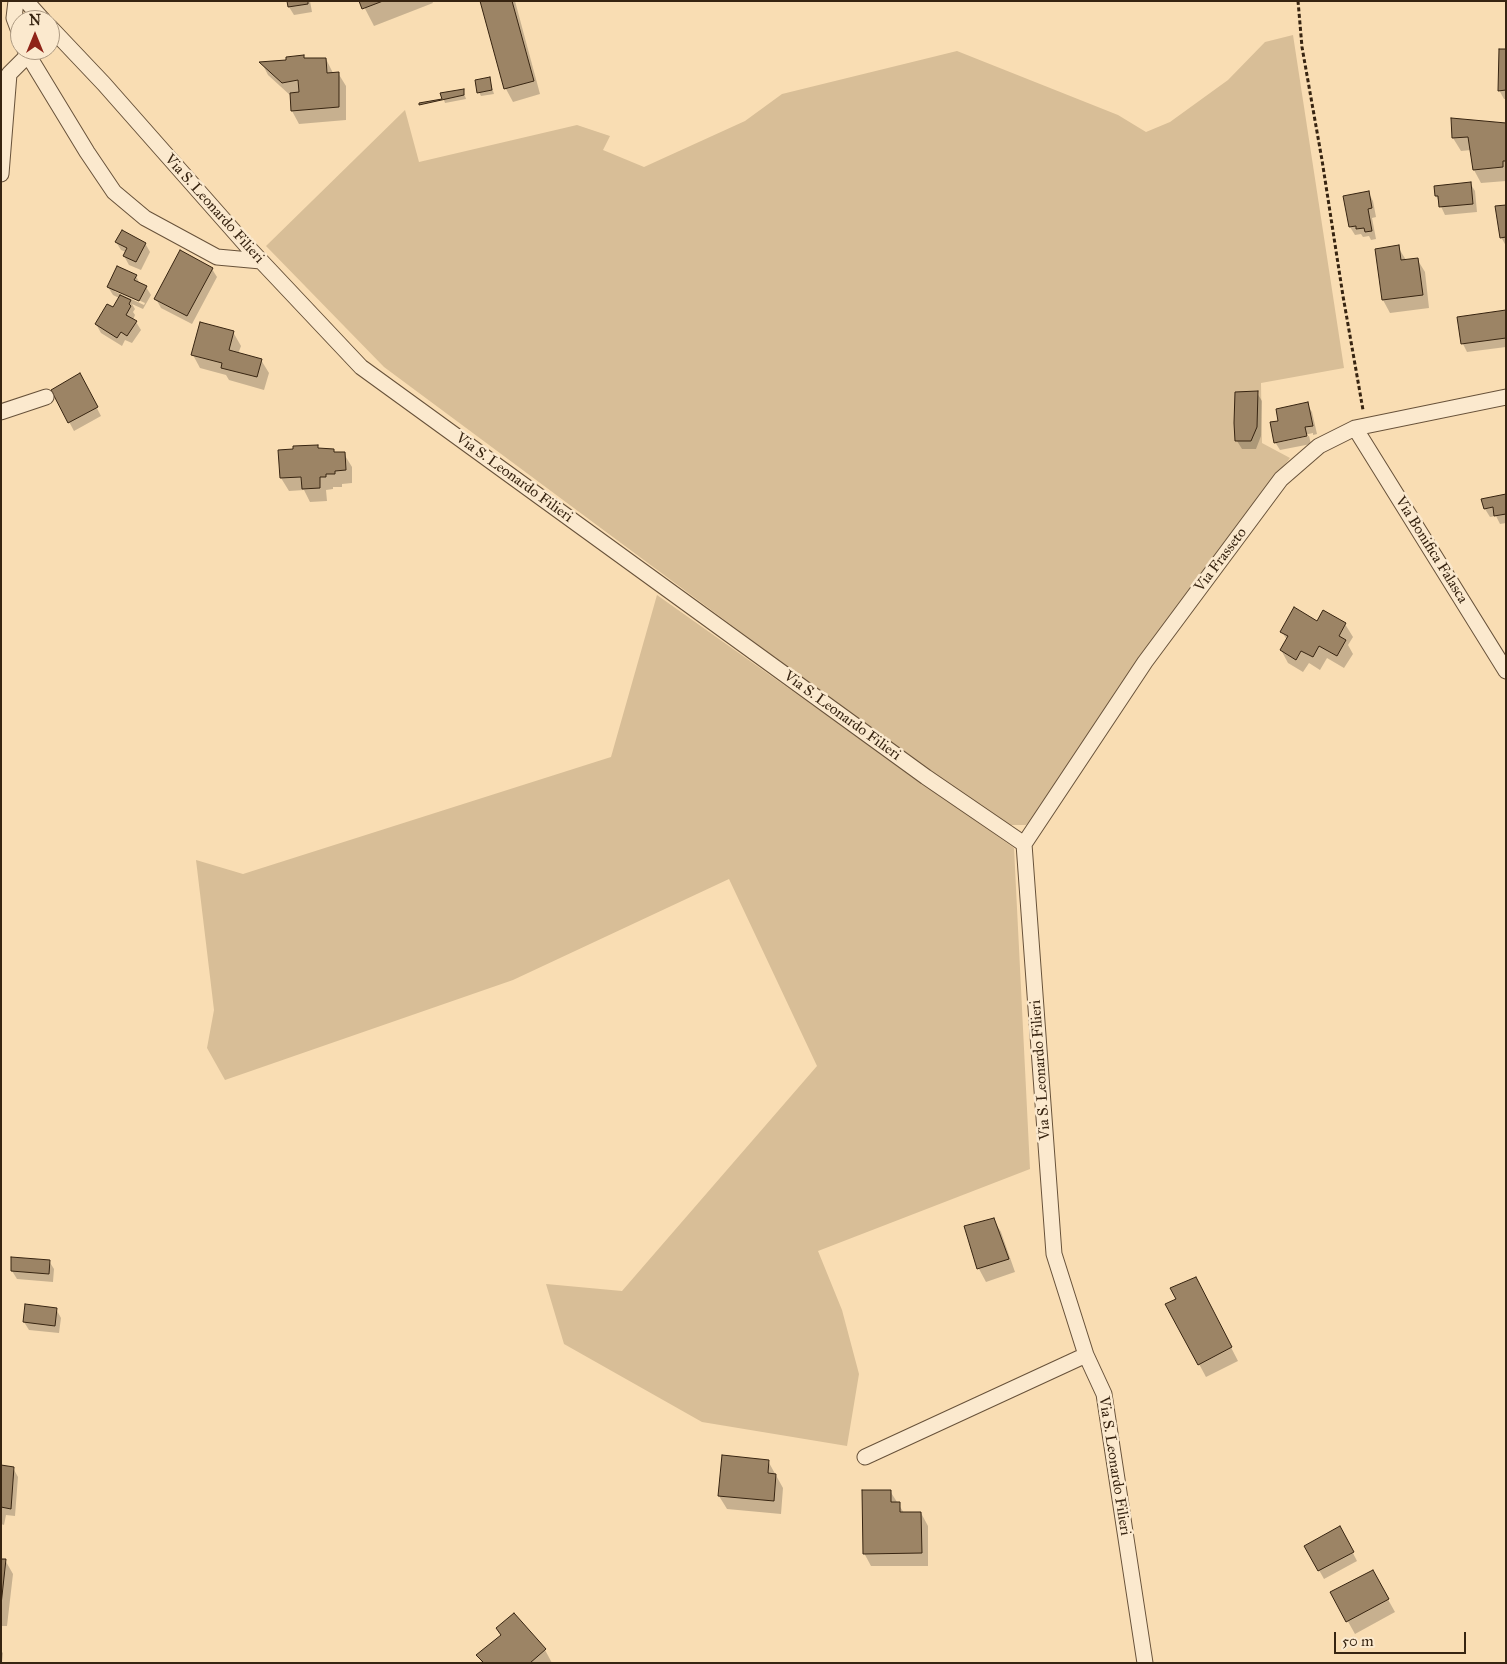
<!DOCTYPE html>
<html>
<head>
<meta charset="utf-8">
<style>
	body { margin:0 }
	#map { position:relative; width:1507px; height:1664px; overflow:hidden; background:#f9ddb3; font-family:"IM FELL Great Primer",serif }
	canvas { display:block }
	.frame { position:absolute; inset:0; border:2px solid #372411; pointer-events:none }
	.north { position:absolute; left:10px; top:10px; width:50px; height:50px; box-sizing:border-box; background:#fbe9ce; border:1px solid #ad9a82; border-radius:50%; rotate:0deg; font-size:14px; font-weight:700; line-height:20px; text-align:center; color:#372411 }
	.north::after { content:''; display:block; margin:auto; width:18px; height:22px; background:#8f2418; clip-path:polygon(50% 0,100% 100%,50% 72%,0 100%) }
	.scale { position:absolute; left:1334px; top:1632px; width:132px; height:22px; box-sizing:border-box; border:2px solid #372411; border-top:0; padding-left:6px; font-size:15px; line-height:18px; white-space:nowrap; color:#372411; -webkit-text-stroke:4px #fbe9ce; paint-order:stroke }
</style>
</head>
<body>
<div id="map">
<canvas width="1507" height="1664"></canvas>
<div class="frame"></div>
<div class="north">N</div>
<div class="scale">50 m</div>
</div>
<script>
const ctx = document.querySelector('canvas').getContext('2d');
ctx.lineJoin = 'round';
function fill(path, color) { ctx.fillStyle = color; ctx.fill(path, 'evenodd'); }
const toPath = rows => new Path2D(rows.map(r => 'M' + r).join(''));
function strokePath(path, color, width, dash) { ctx.strokeStyle = color; ctx.lineWidth = width; ctx.lineCap = dash ? 'butt' : 'round'; ctx.setLineDash(dash || []); ctx.stroke(path); }
function drawText(font, color, halo, rows, align = 'center') {
  ctx.font = font + ' "IM FELL Great Primer",serif'; ctx.lineWidth = 5; ctx.setLineDash([]); ctx.textBaseline = 'middle'; ctx.strokeStyle = halo; ctx.fillStyle = color; for (const [text, x, y, turn = 0] of rows) {
    ctx.save(); ctx.translate(x, y); ctx.rotate((+turn || 0) * Math.PI / 180); ctx.textAlign = isNaN(turn) ? turn : align; if (halo) ctx.strokeText(text, 0, 0); ctx.fillText(text, 0, 0); ctx.restore();
  }
}
fill(toPath([
	[1293,35,1344,368,1261,383,1262,443,1290,458,1149,645,1040,813,1026,825,1005,825,901,751,384,367,266,246,405,110,419,162,577,125,610,136,603,150,644,167,745,121,782,94,957,51,1118,115,1146,132,1170,122,1228,80,1265,42],
	[657,595,1014,848,1030,1169,818,1251,842,1310,859,1374,847,1446,702,1422,564,1344,546,1284,622,1291,817,1066,729,879,513,980,225,1080,207,1048,214,1010,196,860,243,874,611,757]
]), '#d8be97');
fill(toPath([
	[288,1,310,1,312,12,294,15,289,7],
	[361,1,432,1,433,3,374,26],
	[481,1,515,1,540,94,513,102,506,89],
	[1506,51,1506,99,1504,99,1499,90],
	[303,57,305,60,326,59,333,73,338,73,346,86,346,120,299,124,292,111,291,96,268,75,262,63,288,61],
	[489,78,494,94,481,96,479,92],
	[463,90,466,99,445,103,442,94],
	[1452,120,1506,124,1506,181,1481,183,1474,170,1471,150,1461,151,1453,138],
	[1470,183,1475,191,1477,212,1445,215,1436,196],
	[1368,192,1373,201,1376,217,1372,218,1376,239,1371,240,1369,236,1363,237,1361,234,1355,235,1350,227],
	[1506,206,1506,246,1501,237],
	[116,242,145,243,150,252,141,270,129,265,124,256,126,252,121,250],
	[1398,247,1406,260,1417,259,1425,272,1429,308,1390,313,1383,300,1376,250],
	[212,269,217,277,192,324,161,308,156,299],
	[136,276,140,284,146,287,151,295,143,309,132,304,135,309,133,312,135,315,133,320,136,322,141,330,132,343,125,340,122,346,101,333,96,324,113,309,119,298,113,295,108,287],
	[114,289,145,303,144,305,114,291],
	[1506,312,1506,347,1467,352,1463,344,1459,318],
	[233,332,241,346,238,354,261,360,269,373,264,390,229,380,226,375,200,368,193,355],
	[84,383,101,416,74,431,52,390],
	[1257,393,1262,401,1261,436,1256,449,1242,449,1237,441],
	[1307,404,1312,412,1317,434,1313,435,1313,433,1276,441,1276,443,1309,436,1311,444,1280,450,1275,442,1280,422],
	[317,446,319,449,333,450,335,453,344,454,352,467,352,483,342,484,342,487,333,487,333,489,326,490,327,501,310,502,304,490,289,491,281,478,280,451],
	[1506,495,1506,523,1500,524,1496,516,1490,517,1485,509,1483,500],
	[1345,624,1353,637,1348,645,1353,654,1344,668,1327,658,1320,670,1309,663,1303,672,1288,663,1281,650,1287,640,1282,632],
	[993,1219,1001,1232,1015,1272,986,1282,979,1269,966,1227],
	[49,1261,54,1269,53,1282,17,1279,12,1271],
	[1202,1291,1238,1361,1206,1377,1199,1364,1178,1300],
	[56,1309,61,1318,59,1333,29,1330,24,1322],
	[768,1461,783,1488,781,1514,727,1509,719,1496],
	[1,1467,13,1468,18,1477,15,1516,6,1515,4,1525,1,1524],
	[890,1491,904,1513,921,1513,928,1526,928,1566,871,1566,864,1553],
	[1340,1528,1357,1561,1324,1579,1306,1547],
	[1,1560,5,1560,13,1574,7,1626,1,1626],
	[1372,1571,1395,1612,1355,1634,1332,1593],
	[514,1615,545,1650,552,1663,482,1663,478,1655,502,1636],
	[1,1651,3,1653,2,1663,1,1663]
]), '#0003');
const building = toPath([
	[287,1,308,1,308,4,288,7,287,1],
	[359,1,383,1,362,9,359,1],
	[480,1,512,1,534,81,504,89,480,1],
	[1499,49,1506,49,1506,90,1498,91,1499,49],
	[304,55,304,58,326,58,327,73,339,72,339,107,291,111,290,93,299,92,298,80,282,83,259,62,286,60,286,57,304,55],
	[490,77,492,90,477,93,475,80,490,77],
	[464,89,464,95,419,105,419,103,442,99,440,93,464,89],
	[1451,118,1506,123,1506,161,1503,161,1503,167,1473,170,1468,137,1452,138,1451,118],
	[1471,182,1473,204,1439,207,1438,196,1435,196,1434,186,1471,182],
	[1369,191,1372,208,1368,209,1372,231,1365,232,1364,228,1356,229,1356,226,1349,227,1343,196,1369,191],
	[1506,205,1506,237,1500,238,1495,206,1506,205],
	[122,230,146,243,136,262,123,256,127,248,115,242,122,230],
	[1399,245,1401,260,1418,258,1423,295,1382,300,1375,249,1399,245],
	[180,250,213,268,187,316,154,299,180,250],
	[117,266,137,275,134,280,147,286,139,301,107,287,117,266],
	[120,295,131,300,129,304,131,306,126,315,137,321,127,336,121,332,117,338,95,324,107,304,113,307,120,295],
	[1506,310,1506,338,1461,344,1457,317,1506,310],
	[200,322,234,331,229,350,262,359,257,377,221,368,222,363,191,355,200,322],
	[80,373,98,407,68,423,51,390,80,373],
	[1258,391,1257,427,1251,441,1235,441,1234,423,1235,392,1258,391],
	[1308,402,1313,426,1305,427,1307,436,1274,443,1270,422,1278,421,1276,409,1308,402],
	[318,445,318,448,334,449,334,452,345,452,346,470,335,471,335,474,326,474,326,477,320,477,320,488,302,489,301,477,280,478,278,450,293,449,293,446,318,445],
	[1506,494,1506,514,1494,516,1493,507,1484,509,1481,499,1506,494],
	[1294,607,1317,621,1323,610,1346,623,1339,636,1346,640,1337,656,1319,646,1313,657,1301,651,1296,660,1280,650,1288,636,1280,632,1294,607],
	[994,1218,1009,1259,977,1269,964,1226,994,1218],
	[11,1257,50,1260,49,1274,11,1271,11,1257],
	[1196,1277,1232,1347,1198,1365,1165,1304,1176,1299,1170,1288,1196,1277],
	[25,1304,57,1308,55,1326,23,1322,25,1304],
	[722,1455,769,1460,768,1473,776,1474,774,1501,718,1496,722,1455],
	[1,1465,14,1467,11,1509,1,1507,1,1465],
	[862,1490,891,1490,891,1502,900,1502,900,1512,921,1512,922,1553,863,1554,862,1490],
	[1340,1526,1354,1552,1318,1571,1304,1546,1340,1526],
	[1,1559,6,1559,1,1605,1,1559],
	[1373,1570,1389,1599,1346,1622,1330,1592,1373,1570],
	[514,1613,546,1649,530,1663,484,1663,476,1655,501,1635,496,1628,514,1613]
]);
fill(building, '#9c8465');
strokePath(building, '#372411', 1);
const minor = toPath([
	[16,1,14,18,20,34],
	[26,1,43,20],
	[50,27,104,84,246,245,361,367,926,777,1024,844,1054,1254,1086,1355,1104,1394,1145,1663],
	[25,50,87,152,114,192,145,218,217,257,261,261],
	[1,174,9,74,27,56],
	[1,412,46,397],
	[1355,428,1506,671],
	[1024,844,1145,662,1281,479,1319,446,1355,428,1506,397],
	[865,1457,1086,1355]
]);
strokePath(minor, '#68523a', 17);
strokePath(toPath([
	[1298,1,1302,47,1322,160,1343,296,1363,410]
]), '#372411', 3, [4, 2.5]);
strokePath(minor, '#fbe9ce', 15);
drawText('15px', '#372411', '#fbe9ce', [
	["Via S. Leonardo Filieri",214,209,48],
	["Via S. Leonardo Filieri",514,478,36],
	["Via Bonifica Falasca",1431,550,58],
	["Via Frasseto",1221,560,-53],
	["Via S. Leonardo Filieri",842,716,36],
	["Via S. Leonardo Filieri",1041,1070,-94],
	["Via S. Leonardo Filieri",1114,1466,81]
]);
</script>
</body>
</html>
